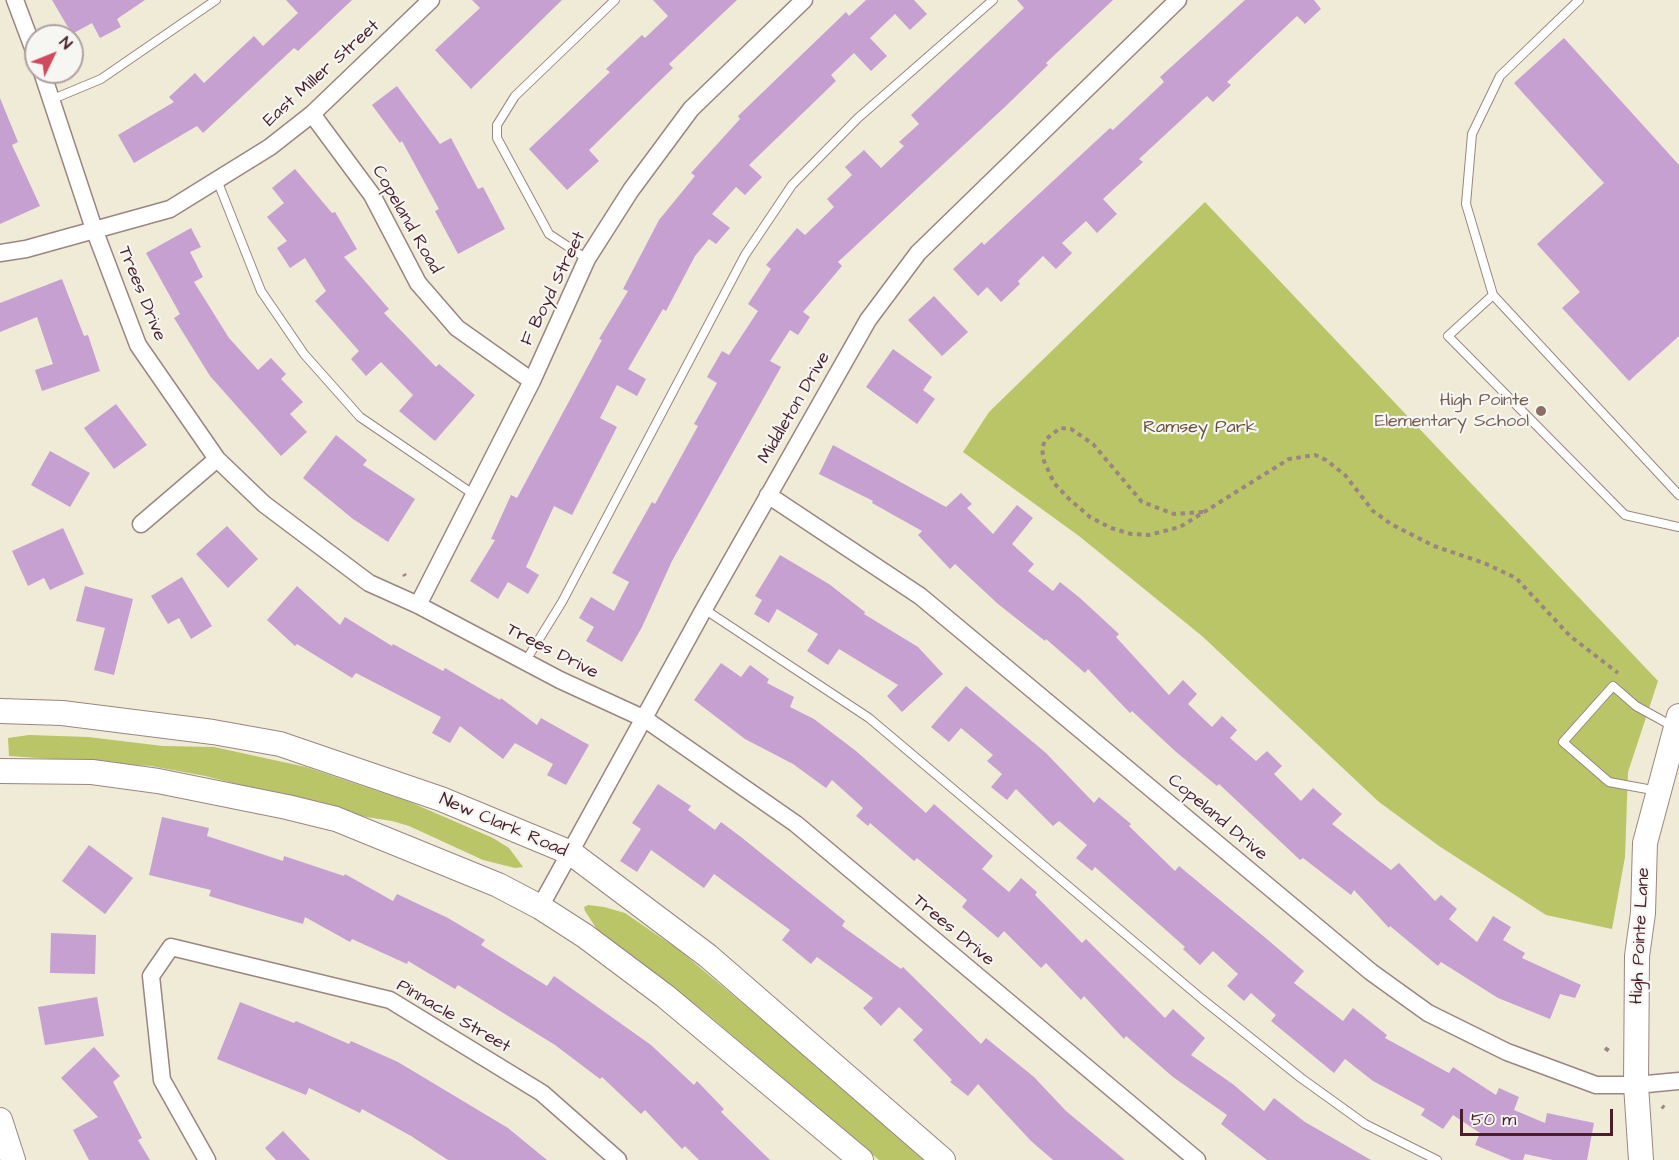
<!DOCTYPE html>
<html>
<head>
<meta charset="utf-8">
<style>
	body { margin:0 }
	#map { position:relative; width:1679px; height:1160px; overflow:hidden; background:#efebd7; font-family:"Architects Daughter",sans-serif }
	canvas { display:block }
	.north { position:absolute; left:24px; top:24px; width:60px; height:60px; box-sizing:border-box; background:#f6f6f2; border:2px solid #b1a0a2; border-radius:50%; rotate:47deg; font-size:16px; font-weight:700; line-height:24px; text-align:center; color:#4a1f2b }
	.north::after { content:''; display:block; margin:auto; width:21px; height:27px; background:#d1495b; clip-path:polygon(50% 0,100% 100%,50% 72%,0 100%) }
	.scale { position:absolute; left:1460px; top:1109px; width:153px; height:27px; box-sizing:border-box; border:3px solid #4a1f2b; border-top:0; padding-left:8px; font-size:18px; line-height:21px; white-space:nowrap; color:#4a1f2b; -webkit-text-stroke:4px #f6f6f2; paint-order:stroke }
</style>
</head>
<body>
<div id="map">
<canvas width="1679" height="1160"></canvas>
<div class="north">N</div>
<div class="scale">50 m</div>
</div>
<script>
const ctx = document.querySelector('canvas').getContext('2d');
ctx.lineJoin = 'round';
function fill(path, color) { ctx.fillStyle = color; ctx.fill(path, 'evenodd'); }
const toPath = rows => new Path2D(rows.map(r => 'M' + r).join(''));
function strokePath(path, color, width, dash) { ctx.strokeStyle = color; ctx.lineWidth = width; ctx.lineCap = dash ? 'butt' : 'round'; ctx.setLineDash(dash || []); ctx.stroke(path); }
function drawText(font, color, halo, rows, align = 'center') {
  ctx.font = font + ' "Architects Daughter",sans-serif'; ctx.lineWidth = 4.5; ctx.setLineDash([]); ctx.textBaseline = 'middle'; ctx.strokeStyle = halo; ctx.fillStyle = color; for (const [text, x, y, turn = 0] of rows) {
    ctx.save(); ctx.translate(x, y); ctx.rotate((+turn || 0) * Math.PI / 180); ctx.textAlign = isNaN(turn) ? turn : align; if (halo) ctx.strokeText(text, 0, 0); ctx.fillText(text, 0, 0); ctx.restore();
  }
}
fill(toPath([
	[1205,202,1658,681,1628,772,1625,857,1612,929,1546,915,1439,846,1379,802,1202,636,1079,536,963,452,989,412],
	[29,735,88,737,163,746,214,747,306,767,410,802,493,838,509,848,523,867,515,868,483,860,409,826,392,821,366,817,205,776,151,766,9,756,8,738],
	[588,905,604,907,625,913,679,950,930,1160,879,1160,707,1014,600,934,585,911,584,907]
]), '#b9c567');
fill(toPath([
	[52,0,145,0,117,19,121,27,100,38,92,23,72,34],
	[286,0,352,0,298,51,294,48,203,133,197,126,134,163,118,135,174,102,169,97,195,73,204,83,254,36,263,46,298,13],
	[472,0,562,0,471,89,435,50,480,8],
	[653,0,737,0,669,64,673,68,589,150,599,161,567,190,529,149,610,72,606,69,642,35,645,38,668,16],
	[866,0,914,0,927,14,910,30,895,14,870,38,887,56,871,71,854,53,831,75,836,81,749,165,762,177,745,195,736,187,712,214,730,228,716,244,709,239,695,256,666,311,663,309,628,369,646,379,637,396,617,385,600,418,617,427,572,515,554,506,526,567,539,575,528,594,508,582,498,599,470,581,495,540,491,539,511,495,517,498,602,340,599,339,628,291,623,289,659,220,695,176,691,173,740,119,738,116,846,12,849,16],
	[1017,0,1113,0,1046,63,1048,65,1008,104,838,262,842,266,803,312,810,317,798,335,790,330,770,361,781,367,672,561,642,627,622,662,586,641,594,627,579,618,591,597,614,611,629,582,612,573,652,502,655,504,698,426,694,424,717,383,707,377,722,351,729,355,758,311,748,304,771,269,766,265,797,228,805,235,834,207,827,199,852,175,845,167,864,150,881,168,904,146,899,142,919,124,911,115,1024,8],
	[1245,0,1314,0,1321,9,1305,24,1297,16,1227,82,1231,85,1213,102,1207,96,1139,159,1143,162,1103,199,1117,214,1097,233,1086,221,1062,243,1072,253,1056,269,1043,256,1018,281,1020,284,1001,302,987,287,978,296,953,269,982,242,984,245,1110,128,1113,130,1164,82,1160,77],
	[1564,38,1679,165,1679,336,1629,381,1562,308,1580,292,1537,244,1604,183,1514,83],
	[397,86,440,144,451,138,478,189,483,187,505,229,458,254,435,211,439,209,402,141,400,143,372,105],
	[0,98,18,142,12,145,40,206,0,224],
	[295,169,332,213,335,212,357,249,344,257,389,309,384,313,436,367,439,364,475,395,435,441,399,411,413,395,381,362,366,376,351,359,359,351,315,301,326,291,305,258,290,268,277,248,287,241,267,217,284,203,272,188],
	[191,228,201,247,190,252,203,277,194,282,229,338,258,370,271,358,286,374,281,379,303,402,290,414,307,432,281,456,210,376,174,318,180,314,146,253],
	[62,279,84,336,88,335,100,371,42,391,35,370,53,364,37,317,0,332,0,303],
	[934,296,968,332,942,356,908,320],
	[893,349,932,377,923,390,935,399,917,424,866,387],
	[116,404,147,445,114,469,84,428],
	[336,435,367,460,363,465,415,499,388,542,353,519,303,478],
	[833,445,946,507,961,493,972,504,967,508,993,534,1017,505,1033,518,1012,544,1034,564,1028,571,1053,591,1060,582,1080,598,1119,634,1116,637,1169,695,1183,680,1197,694,1188,704,1212,727,1222,716,1237,730,1230,738,1256,761,1267,751,1282,766,1274,774,1301,801,1313,788,1342,814,1332,824,1391,870,1399,863,1435,901,1441,895,1457,909,1449,919,1477,942,1493,916,1511,927,1503,940,1525,953,1522,958,1581,985,1575,998,1560,994,1550,1019,1498,998,1441,962,1438,966,1390,926,1389,928,1354,890,1351,895,1303,858,1300,860,1219,784,1217,786,1175,751,1132,711,1130,713,1088,669,1085,673,1046,639,1045,641,998,604,955,564,950,569,918,535,922,531,872,503,873,501,819,474],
	[50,451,90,473,70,507,31,485],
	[227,526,258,559,228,588,196,554],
	[63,528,84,574,50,590,44,578,28,586,12,551],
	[780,555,829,584,865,612,864,614,918,647,943,674,902,712,887,696,898,685,839,649,828,665,807,651,818,634,777,609,769,623,754,614,762,600,755,596],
	[182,577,212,626,191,639,179,618,168,624,151,596],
	[85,586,133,599,114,675,94,670,105,628,76,621],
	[297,586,340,625,345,617,392,646,393,644,443,671,445,668,500,700,501,698,537,725,541,718,589,745,566,785,547,775,553,764,515,743,503,759,460,726,450,743,432,733,441,717,356,673,352,678,297,644,295,646,267,620],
	[721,663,741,677,750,665,769,679,767,683,794,697,790,707,814,719,856,751,926,813,934,804,993,856,982,869,1009,892,1021,878,1037,892,1035,895,1082,943,1086,939,1165,1018,1173,1009,1205,1038,1191,1055,1234,1085,1264,1111,1274,1098,1305,1122,1371,1160,1267,1160,1221,1124,1227,1115,1173,1077,1126,1036,1124,1039,1084,996,1081,1000,1046,963,1041,968,1004,931,998,938,962,907,967,900,917,858,914,861,870,823,868,826,856,816,863,808,832,780,826,788,793,764,745,739,694,700],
	[966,686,1046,753,1094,803,1099,797,1131,824,1129,826,1175,871,1179,866,1268,940,1304,971,1294,983,1343,1021,1353,1008,1387,1035,1385,1038,1449,1073,1453,1067,1496,1095,1499,1088,1519,1097,1514,1110,1545,1123,1547,1113,1594,1123,1587,1160,1553,1160,1525,1154,1523,1160,1511,1160,1475,1145,1480,1133,1453,1115,1443,1129,1421,1115,1425,1109,1373,1081,1345,1059,1334,1073,1271,1021,1276,1015,1251,993,1244,1001,1227,986,1238,974,1213,951,1200,965,1183,949,1185,947,1095,867,1092,871,1076,858,1087,845,1059,821,1053,826,1016,789,1007,800,991,787,1002,774,987,761,993,755,961,728,949,742,931,727],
	[658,784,691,806,688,810,715,830,721,822,741,837,845,921,842,926,901,969,903,967,981,1044,986,1038,1034,1077,1066,1111,1125,1160,1053,1160,1031,1141,978,1084,968,1096,950,1082,952,1080,913,1040,923,1030,899,1007,881,1026,863,1008,873,998,817,957,811,964,782,940,790,930,714,874,704,888,651,850,637,872,620,861,641,829,632,823],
	[162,817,209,828,207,836,283,861,284,856,344,876,345,874,393,901,397,894,448,918,485,940,481,945,547,986,554,976,651,1045,694,1085,697,1081,724,1109,721,1112,770,1160,699,1160,685,1146,682,1149,645,1110,641,1114,602,1077,600,1079,555,1045,458,985,455,989,408,961,407,964,352,939,350,942,305,917,303,924,209,896,211,890,149,875],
	[89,845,133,878,105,914,62,881],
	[51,933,96,935,95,974,50,973],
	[97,997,104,1036,45,1045,38,1007],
	[240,1002,294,1023,296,1021,349,1044,351,1041,398,1062,508,1128,547,1160,448,1160,411,1136,362,1109,360,1113,309,1088,306,1095,217,1059],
	[94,1047,120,1076,113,1082,142,1138,138,1140,150,1160,89,1160,73,1130,98,1117,61,1078],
	[283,1131,310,1160,276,1160,265,1148]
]), '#c7a0d2');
const lane = toPath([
	[53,99,101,79,216,0],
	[217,180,261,291,304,354,360,417,473,494],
	[587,259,549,234,497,138,497,125,515,96,615,0],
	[1493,295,1466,204,1472,134,1500,76,1579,0],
	[1679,495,1493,295,1448,336,1625,515,1679,527],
	[704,609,869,718,1202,999,1301,1078,1365,1124,1437,1160],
	[525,662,562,602,745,255,792,185,858,118,993,0],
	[1658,791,1609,782,1563,742,1613,686,1636,706,1674,727]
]);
const street = toPath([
	[15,0,36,56],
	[42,72,94,229,138,345,217,459,264,504,369,583,418,605,560,680,645,719,796,824,1197,1160],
	[312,114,372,195,418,283,457,328,532,381],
	[0,253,26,249,170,209,270,147,312,114,431,0],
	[768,495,920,596,1371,972,1428,1013,1507,1052,1596,1085,1636,1085,1679,1081],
	[141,524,217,459],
	[418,605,532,381,587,259,631,190,691,109,804,0],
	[540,907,704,609,868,320,918,253,1178,0],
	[207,1160,162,1080,151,976,171,947,390,1000,542,1093,618,1160]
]);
const secondary = toPath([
	[0,711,62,713,213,732,280,744,441,799,571,853,708,956,943,1160],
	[0,771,92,772,158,781,287,807,336,819,498,885,540,907,585,936,665,996,861,1160],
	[0,1120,13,1160],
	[1641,1160,1636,1085,1637,956,1643,913,1645,843,1679,716]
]);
strokePath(lane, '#9c8581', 10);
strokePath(street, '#9c8581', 19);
strokePath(secondary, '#9c8581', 26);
strokePath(toPath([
	[1203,512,1174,514,1142,502,1093,444,1071,429,1060,428,1045,440,1042,449,1044,461,1054,483,1068,498,1090,517,1111,528,1131,534,1149,535,1180,527,1289,459,1315,455,1326,460,1345,475,1373,511,1391,524,1434,546,1484,563,1516,578,1570,636,1618,673],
	[404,574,405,576],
	[1605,1048,1609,1051],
	[1662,1106,1664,1108]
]), '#9c8581', 4, [4.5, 4.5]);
strokePath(lane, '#fff', 8);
strokePath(street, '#fff', 16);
strokePath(secondary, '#fff', 24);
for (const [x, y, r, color] of [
	[1541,411,6,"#8d6e63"]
]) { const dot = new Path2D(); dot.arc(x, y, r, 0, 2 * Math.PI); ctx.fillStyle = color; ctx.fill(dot); strokePath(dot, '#f6f6f2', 2); }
drawText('18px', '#4a1f2b', '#f6f6f2', [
	["East Miller Street",322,74,-42],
	["Copeland Road",406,220,60],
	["F Boyd Street",554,289,-64],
	["Trees Drive",141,294,68],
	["Middleton Drive",795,408,-60],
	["Trees Drive",552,652,27],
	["Copeland Drive",1217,818,40],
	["New Clark Road",503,826,23],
	["Trees Drive",953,931,40],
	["High Pointe Lane",1641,936,-87],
	["Pinnacle Street",453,1017,30]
]);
drawText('18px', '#785e54', '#f6f6f2', [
	["High Pointe",1529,401],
	["Elementary School",1529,422]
], 'right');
drawText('18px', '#6b513d', '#f6f6f2', [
	["Ramsey Park",1200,428]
]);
</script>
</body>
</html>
